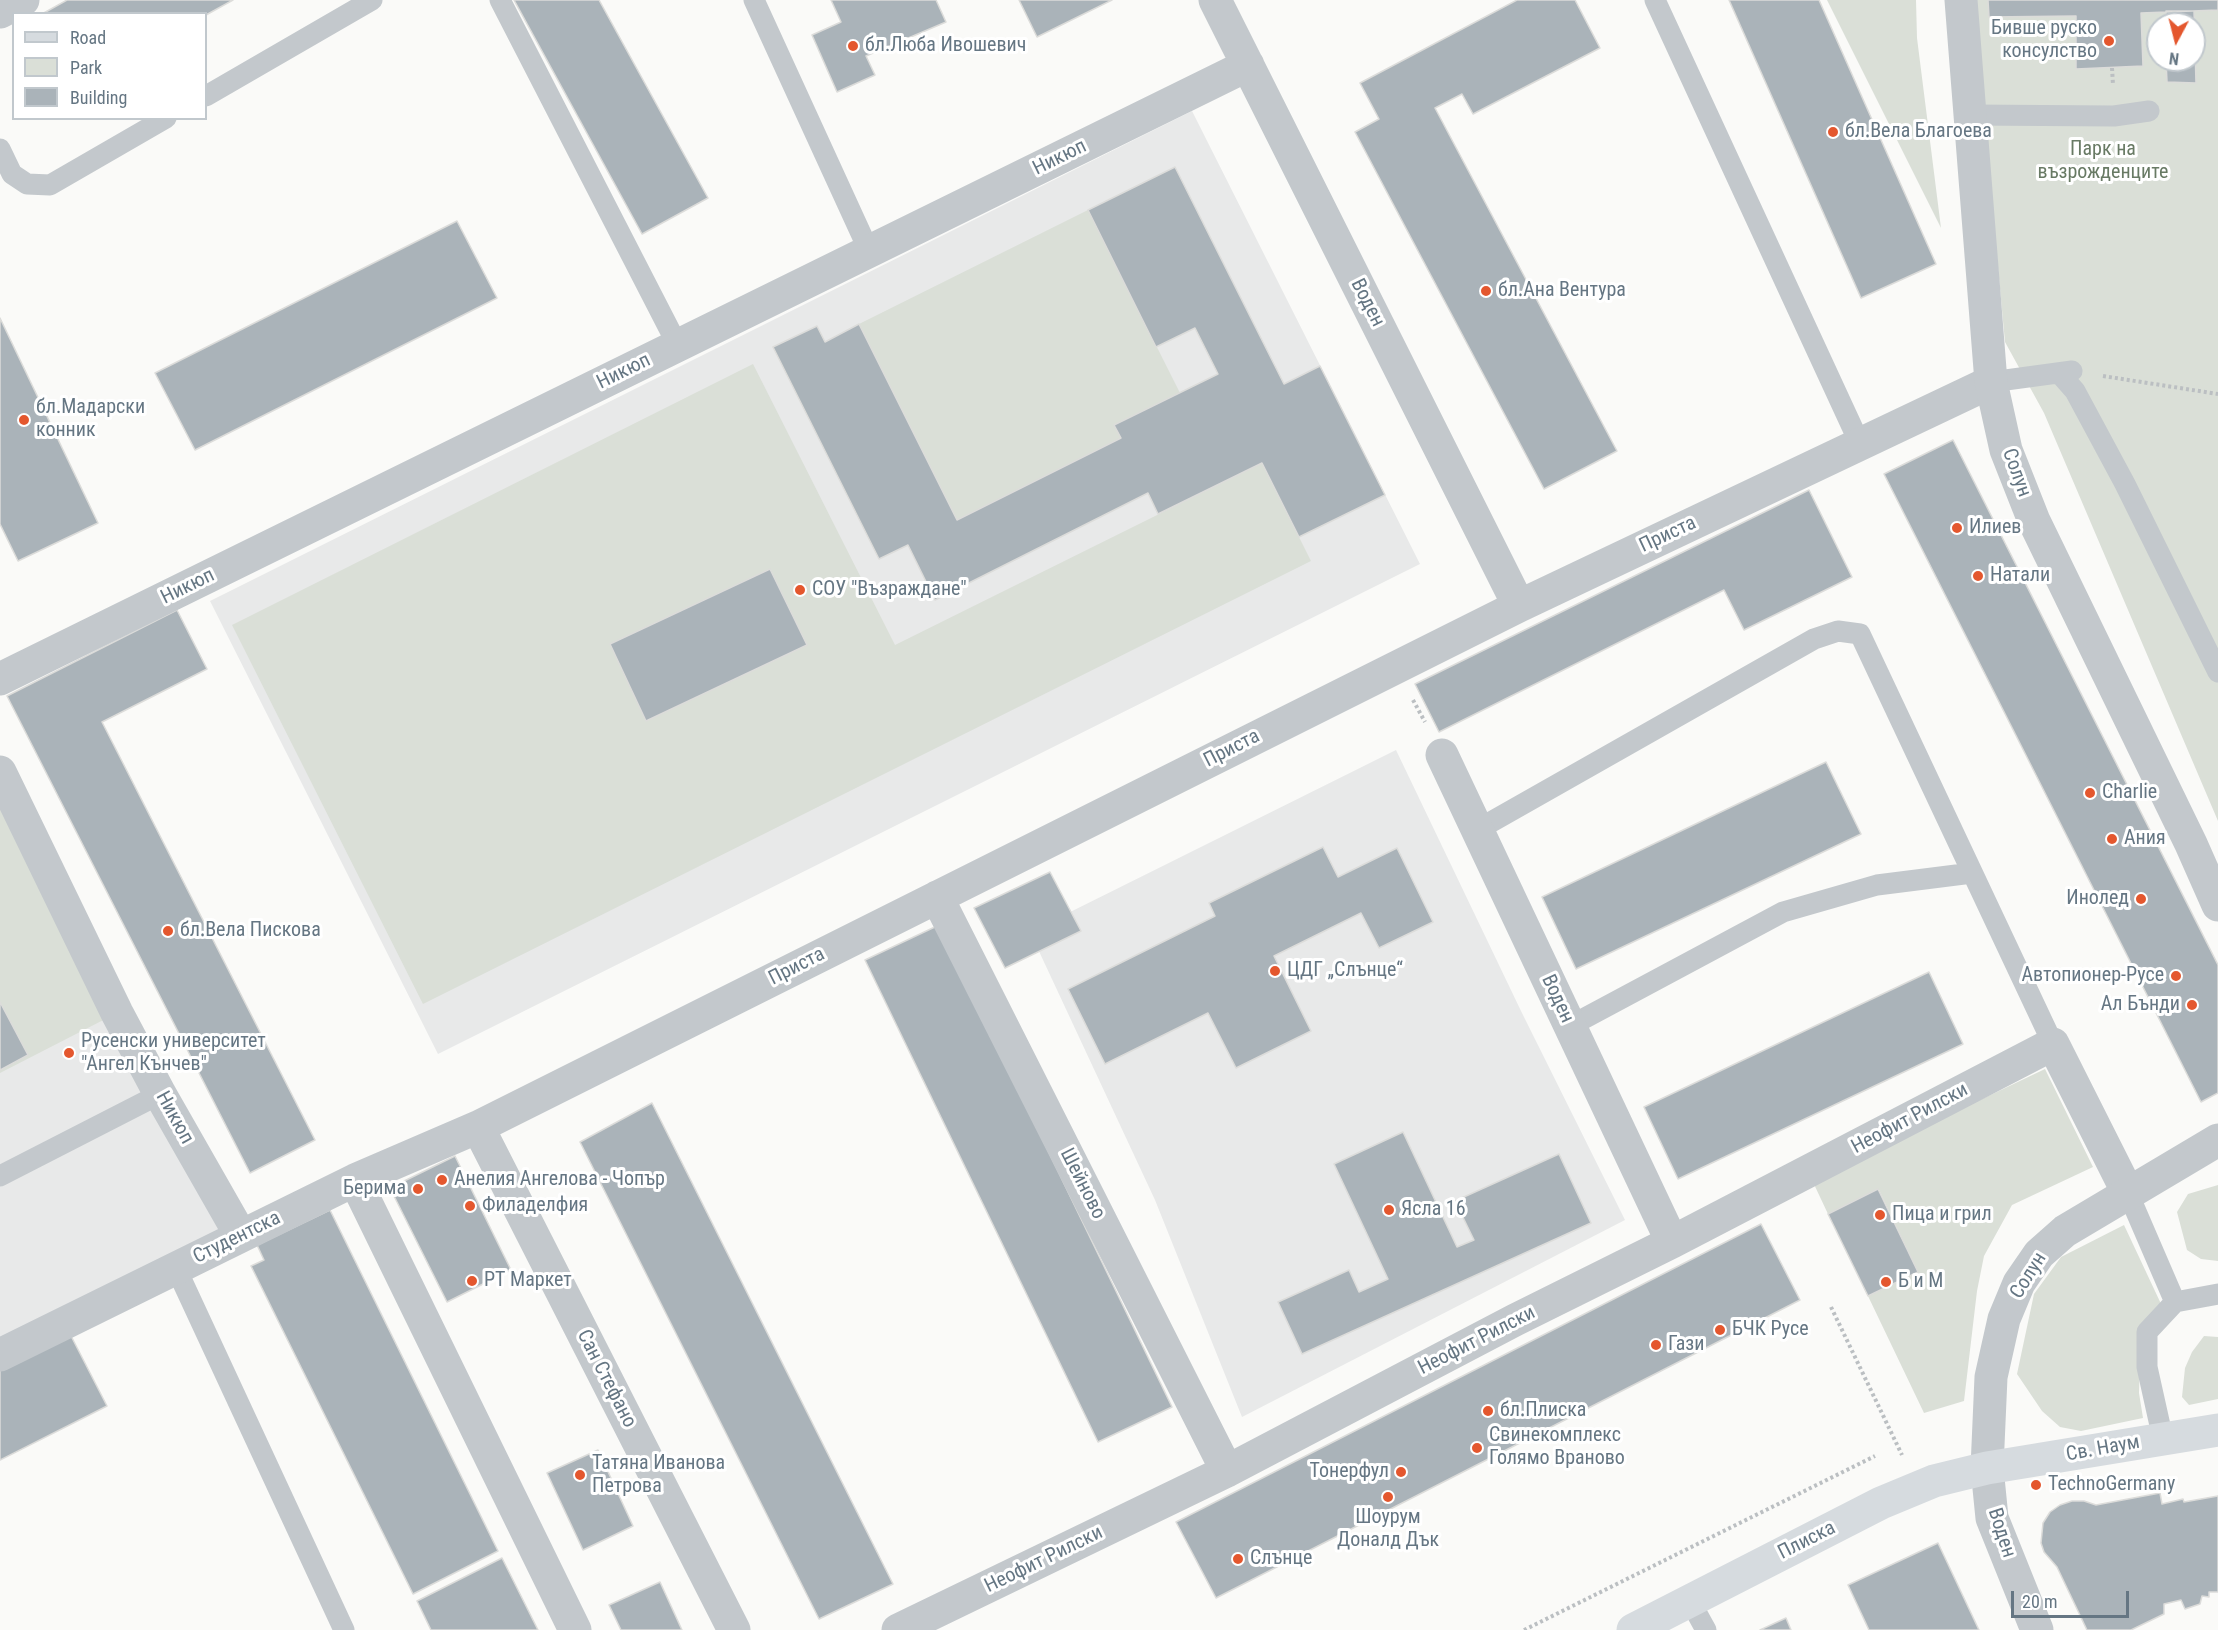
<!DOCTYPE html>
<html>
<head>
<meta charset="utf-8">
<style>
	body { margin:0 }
	#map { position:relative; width:2218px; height:1630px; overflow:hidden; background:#fafaf8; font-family:"Roboto Condensed",sans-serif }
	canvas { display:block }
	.legend { position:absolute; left:12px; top:12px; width:195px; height:108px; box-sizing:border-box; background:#fff; border:2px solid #c1c8cd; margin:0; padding:8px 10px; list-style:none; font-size:18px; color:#657683 }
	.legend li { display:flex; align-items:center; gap:12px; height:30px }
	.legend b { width:30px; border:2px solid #c1c8cd }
	.north { position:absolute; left:2146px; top:12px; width:60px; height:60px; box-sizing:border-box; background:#fff; border:2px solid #c1c8cd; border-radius:50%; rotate:187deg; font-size:16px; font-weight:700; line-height:24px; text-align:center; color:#657683 }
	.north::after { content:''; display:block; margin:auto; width:21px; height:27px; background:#e4572e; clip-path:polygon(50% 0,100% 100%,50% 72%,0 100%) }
	.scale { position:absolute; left:2011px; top:1591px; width:118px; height:27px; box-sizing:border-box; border:3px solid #657683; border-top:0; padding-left:8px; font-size:18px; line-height:21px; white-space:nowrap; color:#657683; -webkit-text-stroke:4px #fff; paint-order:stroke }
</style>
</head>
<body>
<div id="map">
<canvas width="2218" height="1630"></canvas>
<ul class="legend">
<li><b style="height:8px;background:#d6dbdf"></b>Road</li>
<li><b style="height:16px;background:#dadfd7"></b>Park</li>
<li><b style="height:16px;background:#aab3b9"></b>Building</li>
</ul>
<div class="north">N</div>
<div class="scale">20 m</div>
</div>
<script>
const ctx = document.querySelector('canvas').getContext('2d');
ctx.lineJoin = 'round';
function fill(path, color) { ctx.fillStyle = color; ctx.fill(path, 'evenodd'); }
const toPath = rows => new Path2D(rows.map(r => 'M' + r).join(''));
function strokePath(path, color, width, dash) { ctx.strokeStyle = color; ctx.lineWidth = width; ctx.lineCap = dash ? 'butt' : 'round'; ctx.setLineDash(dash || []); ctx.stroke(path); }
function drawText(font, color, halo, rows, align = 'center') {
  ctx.font = font + ' "Roboto Condensed",sans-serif'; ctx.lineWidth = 6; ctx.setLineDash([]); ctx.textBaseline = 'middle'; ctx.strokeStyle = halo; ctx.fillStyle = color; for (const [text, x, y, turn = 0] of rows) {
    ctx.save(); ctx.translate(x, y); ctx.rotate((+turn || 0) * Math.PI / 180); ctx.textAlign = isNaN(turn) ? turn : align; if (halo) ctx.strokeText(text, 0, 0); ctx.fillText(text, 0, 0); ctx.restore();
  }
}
fill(toPath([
	[1192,111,1420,564,438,1054,210,601],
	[1396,750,1521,1011,1625,1220,1242,1417,1155,1200,1030,932],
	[0,801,241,1236,0,1356]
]), '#e8e9e9');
fill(toPath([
	[1827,0,1916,0,1917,38,1941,228],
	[1973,0,2218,0,2218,821,2044,413,2005,342],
	[2158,24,2194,24,2194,60,2158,60],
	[1088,210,1180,393,1115,425,1121,438,957,520,859,324],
	[753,364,895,645,1262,463,1311,561,423,1004,232,625],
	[770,569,807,645,646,721,610,644],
	[0,801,117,1013,0,1073,0,1070,28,1055,0,1002],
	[2045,1069,2093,1167,2012,1205,1984,1256,1977,1291,1964,1401,1924,1413,1868,1296,1918,1272,1879,1190,1828,1214,1812,1180],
	[2218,1185,2218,1261,2201,1259,2187,1250,2177,1212,2188,1194],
	[2124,1225,2162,1306,2140,1358,2139,1393,2143,1418,2081,1431,2060,1427,2042,1411,2017,1374,2034,1294,2061,1257],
	[2204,1336,2218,1337,2218,1399,2189,1405,2182,1397,2185,1368,2192,1352]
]), '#dadfd7');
const building = toPath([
	[67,0,233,0,206,15,42,14,67,0],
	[514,0,599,0,708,198,642,234,514,0],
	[831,0,936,0,946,22,866,56,875,75,837,92,812,35,841,22,831,0],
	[1019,0,1112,0,1037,37,1019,0],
	[1517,0,1575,0,1600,48,1473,114,1462,94,1435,108,1617,451,1544,489,1355,132,1379,119,1360,83,1517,0],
	[1729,0,1819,0,1936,264,1861,298,1729,0],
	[1988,0,2218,0,2218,10,2141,13,2143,66,2076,69,2076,16,1989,17,1988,0],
	[2166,11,2194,11,2196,83,2167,82,2166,60,2194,60,2194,24,2166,24,2166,11],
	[1175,167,1284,384,1320,366,1385,495,1299,537,1262,463,1158,514,1148,493,935,600,908,545,879,559,773,347,817,326,825,342,859,324,957,520,1121,438,1114,425,1218,374,1195,328,1156,347,1088,210,1175,167],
	[457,221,497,298,195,450,155,373,457,221],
	[0,318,98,523,18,561,0,524,0,318],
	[1953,440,2218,965,2218,1093,2201,1102,1884,474,1953,440],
	[1809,490,1852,577,1744,630,1724,590,1439,732,1415,684,1809,490],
	[770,569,807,645,646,721,610,644,770,569],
	[177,610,207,669,102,722,315,1140,250,1173,7,696,177,610],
	[1826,762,1861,834,1576,969,1542,897,1826,762],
	[1323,847,1338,877,1397,848,1433,922,1379,948,1361,913,1274,956,1311,1031,1236,1068,1208,1013,1105,1064,1068,989,1215,916,1209,903,1323,847],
	[1050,872,1081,931,1005,968,974,908,1050,872],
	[939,925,1172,1407,1098,1442,865,960,939,925],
	[1929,972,1963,1044,1678,1179,1644,1107,1929,972],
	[0,1002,28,1055,0,1070,0,1002],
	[652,1103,893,1584,819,1619,580,1142,652,1103],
	[1403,1132,1457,1247,1474,1240,1455,1201,1559,1154,1591,1223,1302,1354,1278,1302,1349,1270,1359,1292,1388,1279,1334,1164,1403,1132],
	[455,1156,511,1270,447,1302,390,1188,455,1156],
	[1878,1189,1918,1272,1868,1296,1828,1214,1878,1189],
	[330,1210,498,1551,413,1594,251,1266,264,1260,257,1245,330,1210],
	[1761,1224,1800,1300,1216,1598,1176,1522,1761,1224],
	[69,1332,107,1406,0,1460,0,1367,69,1332],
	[598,1450,633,1526,583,1550,547,1473,598,1450],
	[2160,1493,2162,1504,2183,1499,2184,1502,2218,1496,2218,1592,2209,1592,2209,1597,2202,1596,2200,1604,2185,1609,2181,1600,2164,1604,2164,1614,2131,1630,2087,1630,2057,1567,2044,1552,2041,1543,2043,1523,2050,1512,2060,1505,2072,1501,2084,1501,2096,1505,2160,1493],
	[1938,1543,1979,1630,1869,1630,1848,1585,1938,1543],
	[502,1558,538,1630,431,1630,417,1601,502,1558],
	[660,1582,682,1630,621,1630,609,1605,660,1582],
	[1786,1618,1791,1630,1760,1630,1786,1618]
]);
fill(building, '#aab3b9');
strokePath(building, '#dcdcda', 1.5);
strokePath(toPath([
	[2112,68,2113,85],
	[2103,376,2218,394],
	[1413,700,1425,722],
	[1831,1307,1902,1455],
	[1524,1630,1875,1456]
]), '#bbbfc2', 4, [3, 3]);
strokePath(toPath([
	[500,0,678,346],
	[754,0,869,251],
	[1655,0,1860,444],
	[206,96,372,0],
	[1971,115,2114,116,2149,111],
	[0,149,12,174,27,184,50,185,166,118],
	[2060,374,2075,391,2125,484,2218,672],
	[1991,382,2072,371],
	[1477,830,1814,639,1838,631,1860,634,2053,1044],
	[1570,1026,1783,912,1877,885,1972,873],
	[0,1176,160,1094],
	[2128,1193,2175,1302],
	[176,1268,344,1630],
	[2163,1439,2147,1367,2147,1332,2175,1302,2218,1294],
	[1690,1601,1706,1630]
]), '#c3c8cc', 21);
strokePath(toPath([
	[1215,0,1519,606],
	[0,12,23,0],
	[0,679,1248,65],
	[1442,755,1672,1242],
	[0,772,117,1013,160,1094,241,1236],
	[937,897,1227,1471],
	[478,1127,734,1630],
	[355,1180,575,1630],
	[0,1355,355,1180,478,1127,1519,606,1991,382],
	[898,1630,1227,1471,1515,1320,1672,1242,2053,1044,2128,1193]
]), '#c3c8cc', 33);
strokePath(toPath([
	[1961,0,1991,382,2006,450,2034,521,2191,844,2218,905],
	[2037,1630,1992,1518,1987,1468,1991,1377,2004,1319,2019,1283,2039,1254,2065,1231,2218,1140]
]), '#c3c8cc', 33);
strokePath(toPath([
	[1633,1630,1881,1503,1934,1481,1987,1468,2218,1430]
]), '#d6dbdf', 33);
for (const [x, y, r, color] of [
	[2109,41,6,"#e4572e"],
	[853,46,6,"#e4572e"],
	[1833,132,6,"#e4572e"],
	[1486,291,6,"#e4572e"],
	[24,420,6,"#e4572e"],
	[1957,528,6,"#e4572e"],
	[1978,576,6,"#e4572e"],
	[800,590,6,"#e4572e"],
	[2090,793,6,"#e4572e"],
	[2112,839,6,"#e4572e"],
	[2141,899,6,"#e4572e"],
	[168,931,6,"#e4572e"],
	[1275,971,6,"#e4572e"],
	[2176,976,6,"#e4572e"],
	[2192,1005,6,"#e4572e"],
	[69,1053,6,"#e4572e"],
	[442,1180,6,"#e4572e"],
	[418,1189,6,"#e4572e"],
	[470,1206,6,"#e4572e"],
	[1389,1210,6,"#e4572e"],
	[1880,1215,6,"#e4572e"],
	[472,1281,6,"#e4572e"],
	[1886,1282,6,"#e4572e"],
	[1720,1330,6,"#e4572e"],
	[1656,1345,6,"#e4572e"],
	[1488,1411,6,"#e4572e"],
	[1477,1448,6,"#e4572e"],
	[1401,1472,6,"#e4572e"],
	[580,1475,6,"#e4572e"],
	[2036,1485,6,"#e4572e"],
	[1388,1497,6,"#e4572e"],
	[1238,1559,6,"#e4572e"]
]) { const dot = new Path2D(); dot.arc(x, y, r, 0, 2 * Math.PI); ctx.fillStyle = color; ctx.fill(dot); strokePath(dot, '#fff', 2); }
drawText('20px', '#657683', '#fff', [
	["Бивше руско",2097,29,"right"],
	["консулство",2097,52,"right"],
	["бл.Люба Ивошевич",865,46],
	["бл.Вела Благоева",1845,132],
	["бл.Ана Вентура",1498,291],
	["бл.Мадарски",36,408],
	["конник",36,431],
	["Илиев",1969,528],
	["Натали",1990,576],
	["СОУ \"Възраждане\"",812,590],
	["Charlie",2102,793],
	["Ания",2124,839],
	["Инолед",2129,899,"right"],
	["бл.Вела Пискова",180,931],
	["ЦДГ „Слънце“",1287,971],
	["Автопионер-Русе",2164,976,"right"],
	["Ал Бънди",2180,1005,"right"],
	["Русенски университет",81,1042],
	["\"Ангел Кънчев\"",81,1065],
	["Анелия Ангелова - Чопър",454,1180],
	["Берима",406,1189,"right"],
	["Филаделфия",482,1206],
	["Ясла 16",1401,1210],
	["Пица и грил",1892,1215],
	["РТ Маркет",484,1281],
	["Б и М",1898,1282],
	["БЧК Русе",1732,1330],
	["Гази",1668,1345],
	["бл.Плиска",1500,1411],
	["Свинекомплекс",1489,1436],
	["Голямо Враново",1489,1459],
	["Татяна Иванова",592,1464],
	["Петрова",592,1487],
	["Тонерфул",1389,1472,"right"],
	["TechnoGermany",2048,1485],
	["Шоурум",1388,1518,"center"],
	["Доналд Дък",1388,1541,"center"],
	["Слънце",1250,1559]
], 'left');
drawText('20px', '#687a64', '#fff', [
	["Парк на",2103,150],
	["възрожденците",2103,173]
]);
drawText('20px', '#657683', '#fff', [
	["Никюп",1060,158,-26],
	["Воден",1367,303,63],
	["Никюп",624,372,-26],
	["Солун",2016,473,70],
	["Приста",1668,535,-25],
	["Никюп",188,587,-26],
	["Приста",1232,749,-27],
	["Приста",797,967,-27],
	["Воден",1557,999,65],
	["Никюп",174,1118,61],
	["Неофит Рилски",1910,1119,-28],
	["Шейново",1082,1184,63],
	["Студентска",237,1238,-26],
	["Солун",2029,1276,-58],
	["Неофит Рилски",1477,1341,-27],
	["Сан Стефано",606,1379,63],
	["Св. Наум",2103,1449,-10],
	["Воден",2001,1533,72],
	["Плиска",1807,1541,-27],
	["Неофит Рилски",1044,1560,-26]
]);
</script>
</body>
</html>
